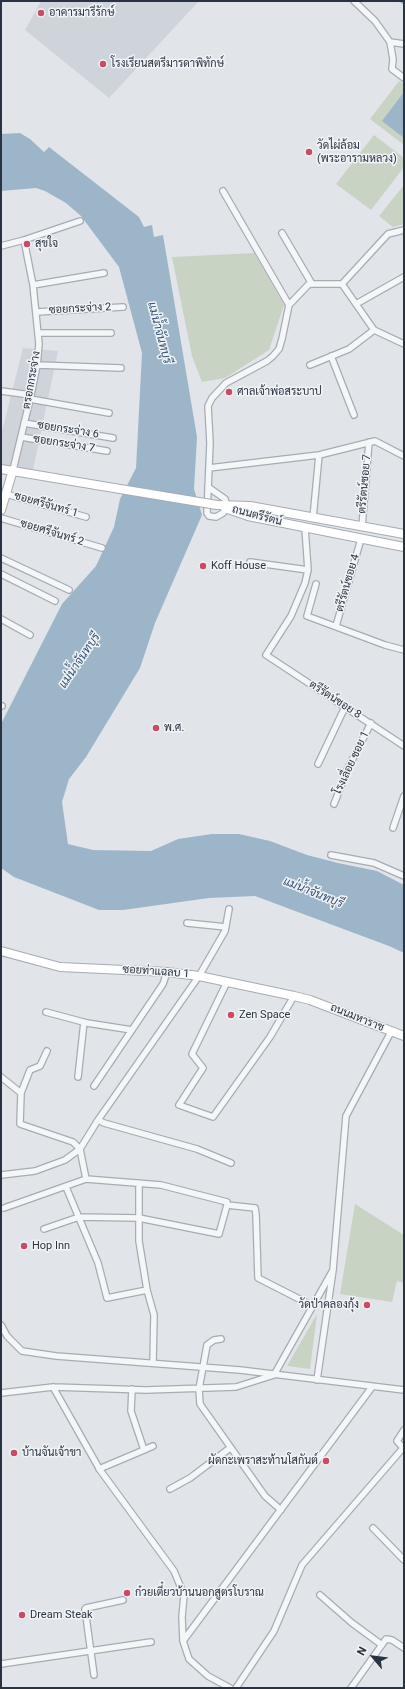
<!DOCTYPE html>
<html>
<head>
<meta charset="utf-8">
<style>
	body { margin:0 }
	#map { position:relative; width:405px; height:1689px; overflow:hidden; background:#e1e5ea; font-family:Roboto,sans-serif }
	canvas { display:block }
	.frame { position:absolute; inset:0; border:2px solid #2a3341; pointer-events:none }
	.north { position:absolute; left:353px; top:1637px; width:40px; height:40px; -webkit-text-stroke:3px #f1f4f7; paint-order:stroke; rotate:298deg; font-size:11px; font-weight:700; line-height:16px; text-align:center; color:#2a3341 }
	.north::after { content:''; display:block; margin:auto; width:14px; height:18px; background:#2a3341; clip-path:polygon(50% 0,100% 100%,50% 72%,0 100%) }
</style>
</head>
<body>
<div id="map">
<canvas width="405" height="1689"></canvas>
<div class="frame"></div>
<div class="north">N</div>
</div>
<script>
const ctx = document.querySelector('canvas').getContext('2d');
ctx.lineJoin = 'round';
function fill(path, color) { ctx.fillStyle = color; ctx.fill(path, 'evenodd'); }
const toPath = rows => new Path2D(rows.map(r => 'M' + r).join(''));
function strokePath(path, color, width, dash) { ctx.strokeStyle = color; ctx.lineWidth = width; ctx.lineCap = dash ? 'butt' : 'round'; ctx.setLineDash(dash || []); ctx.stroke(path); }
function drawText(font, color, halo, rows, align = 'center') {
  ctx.font = font + ' Roboto,Sarabun,sans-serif'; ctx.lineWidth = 3; ctx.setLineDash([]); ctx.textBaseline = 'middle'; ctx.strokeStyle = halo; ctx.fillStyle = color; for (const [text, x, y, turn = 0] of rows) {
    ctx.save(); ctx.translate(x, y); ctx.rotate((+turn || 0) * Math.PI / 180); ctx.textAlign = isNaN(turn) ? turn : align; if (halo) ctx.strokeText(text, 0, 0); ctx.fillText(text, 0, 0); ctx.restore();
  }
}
fill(toPath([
	[41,1,199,1,109,98,25,30],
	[23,348,58,351,33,470,1,465,1,435]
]), '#cfd4db');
fill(toPath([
	[399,81,404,84,404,145,370,119],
	[374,135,404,158,404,167,371,210,336,184],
	[404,185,404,224,393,227,379,216],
	[254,253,284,305,269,350,225,378,202,382,192,356,172,257],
	[355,1204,404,1235,404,1283,397,1281,392,1302,340,1294],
	[317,1314,310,1369,287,1366]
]), '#c8d3c3');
fill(toPath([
	[404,92,404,138,382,121],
	[20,133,30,139,44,152,49,147,139,217,144,227,152,225,154,237,163,235,197,437,194,489,202,515,155,623,140,668,86,757,69,779,62,802,68,844,93,850,151,851,178,839,212,834,239,834,270,841,307,855,338,863,377,871,404,885,404,953,389,946,255,896,209,898,123,910,99,910,14,877,1,868,1,724,62,604,96,566,114,527,120,499,136,468,142,353,119,267,81,216,66,203,45,191,36,188,1,191,1,134]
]), '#9db5c9');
strokePath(toPath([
	[400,1,404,4]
]), '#9db5c9', 2);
const street = toPath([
	[354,1,375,21,390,42,393,59,392,69,404,78],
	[390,42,404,44],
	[223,191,289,305],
	[282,233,312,284],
	[1,246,24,240,80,221],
	[342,284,374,330,404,344],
	[33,285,104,273],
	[356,304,404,277],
	[37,312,123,307],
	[39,333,111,333],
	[331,356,354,415],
	[37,365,121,368],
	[310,365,349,349,374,330],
	[1,391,31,395],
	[30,399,109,413],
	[24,423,113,438],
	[21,437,107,451],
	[209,468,319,455,375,441,404,456],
	[13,470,31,395,37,365,39,344,33,285,24,240],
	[208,487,225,499,227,506],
	[6,494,86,517],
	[227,508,223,513,216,517,209,516,207,513,210,443,208,406,212,398,226,383,267,361,273,356,279,349,282,339,289,305,309,284,342,284,388,234,404,230],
	[1,518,102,548],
	[313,518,319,455],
	[362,527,369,442],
	[305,528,308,570,305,583,291,616,266,655,404,746],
	[1,558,69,590],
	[250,562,308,570],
	[1,574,55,601],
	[316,584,307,616,385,645,404,650],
	[1,619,30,635],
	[336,626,361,539],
	[1,706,2,706],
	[318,764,345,707],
	[334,804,348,768,371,723],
	[393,828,404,796],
	[331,855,374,863,404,876],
	[187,923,226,927],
	[227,982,192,1054,203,1068,179,1105,213,1117,270,1037,294,996],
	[46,1012,87,1023,132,1030],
	[1,1077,21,1093,20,1124,73,1142,80,1149,86,1179],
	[78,1077,84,1022],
	[94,1086,163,984,167,972],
	[21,1093,30,1070,40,1066,47,1051],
	[98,1120,104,1123,197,1149,231,1163],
	[1,1175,35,1171,65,1160,80,1149,98,1120,199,976,225,931,229,909],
	[139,1183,139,1241,147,1290,154,1315,153,1363],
	[66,1187,98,1263,107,1298,147,1290],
	[4,1208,86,1179,161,1185,227,1202,227,1205,255,1208,256,1214,258,1278,313,1306],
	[44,1229,79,1217,139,1218,219,1234,227,1205],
	[1,1325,7,1336,22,1351,56,1356,240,1370,404,1390],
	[221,1339,214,1340,207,1345,199,1389,200,1404,265,1496,281,1510],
	[317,1380,333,1270,346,1116,391,1032],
	[53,1387,100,1470,174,1571,184,1595,182,1617,183,1641,189,1659,208,1676,230,1688],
	[1,1393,53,1387,146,1390,236,1387,274,1375,333,1270],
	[404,1430,397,1441,404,1449],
	[144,1450,153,1446],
	[99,1469,144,1450,131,1411,132,1389],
	[170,1489,190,1478,230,1448],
	[373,1528,404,1560],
	[320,1595,352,1623,382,1645],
	[183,1641,372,1387],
	[1,1664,151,1642],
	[94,1675,85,1609,86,1608,123,1600],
	[236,1688,274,1631,302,1565,403,1448],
	[351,1688,386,1639,392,1640,404,1648]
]);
const secondary = toPath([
	[1,469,96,485],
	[217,505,250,506,404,534],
	[225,508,248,516,404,547],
	[1,510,13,470],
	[1,951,60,967,167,972,199,976,294,996,310,1000,404,1036]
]);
strokePath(street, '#a6acb4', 8);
strokePath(secondary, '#a6acb4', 10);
strokePath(street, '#f4f6f8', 5.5);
strokePath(secondary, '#fff', 8);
const secondaryBridge = toPath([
	[96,485,217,505]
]);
strokePath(secondaryBridge, '#a6acb4', 10, []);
strokePath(secondaryBridge, '#fff', 8);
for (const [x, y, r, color] of [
	[41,13,4,"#cb4a64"],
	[103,64,4,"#cb4a64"],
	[309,152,4,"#cb4a64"],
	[27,244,4,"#cb4a64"],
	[229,392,4,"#cb4a64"],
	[203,566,4,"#cb4a64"],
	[156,728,4,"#cb4a64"],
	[231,1015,4,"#cb4a64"],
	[24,1246,4,"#cb4a64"],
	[367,1305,4,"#cb4a64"],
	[14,1453,4,"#cb4a64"],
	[326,1461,4,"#cb4a64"],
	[127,1593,4,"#cb4a64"],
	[22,1615,4,"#cb4a64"]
]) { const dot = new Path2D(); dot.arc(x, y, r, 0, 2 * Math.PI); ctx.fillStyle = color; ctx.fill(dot); strokePath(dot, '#f1f4f7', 1.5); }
drawText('11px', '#2a3341', '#f1f4f7', [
	["อาคารมารีรักษ์",49,13],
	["โรงเรียนสตรีมารดาพิทักษ์",111,64],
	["วัดไผ่ล้อม",317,146],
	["(พระอารามหลวง)",317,159],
	["สุขใจ",35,244],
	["ศาลเจ้าพ่อสระบาป",237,392],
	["Koff House",211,566],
	["พ.ศ.",164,728],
	["Zen Space",239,1015],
	["Hop Inn",32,1246],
	["วัดป่าคลองกุ้ง",359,1305,"right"],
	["บ้านจันเจ้าขา",22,1453],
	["ผัดกะเพราสะท้านโสกันต์",318,1461,"right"],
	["ก๋วยเตี๋ยวบ้านนอกสูตรโบราณ",135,1593],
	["Dream Steak",30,1615]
], 'left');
drawText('11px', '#2a3341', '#f1f4f7', [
	["ซอยกระจ่าง 2",80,309,-3],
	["ตรอกกระจ่าง",32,380,-80],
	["ซอยกระจ่าง 6",68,430,9],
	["ซอยกระจ่าง 7",64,444,9],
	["ตรีรัตน์ซอย 7",365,484,-85],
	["ซอยศรีจันทร์ 1",46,505,16],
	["ถนนตรีรัตน์",257,516,15],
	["ซอยศรีจันทร์ 2",52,533,17],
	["ตรีรัตน์ซอย 4",348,583,-74],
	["ตรีรัตน์ซอย 8",335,700,33],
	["โรงเลื่อย ซอย 1",352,763,-65],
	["ซอยท่าแฉลบ 1",156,972,4],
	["ถนนมหาราช",357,1018,22]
]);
drawText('italic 12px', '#355474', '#f1f4f7', [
	["แม่น้ำจันทบุรี",159,333,75],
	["แม่น้ำจันทบุรี",80,661,-56],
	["แม่น้ำจันทบุรี",313,893,22]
]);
</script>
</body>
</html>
